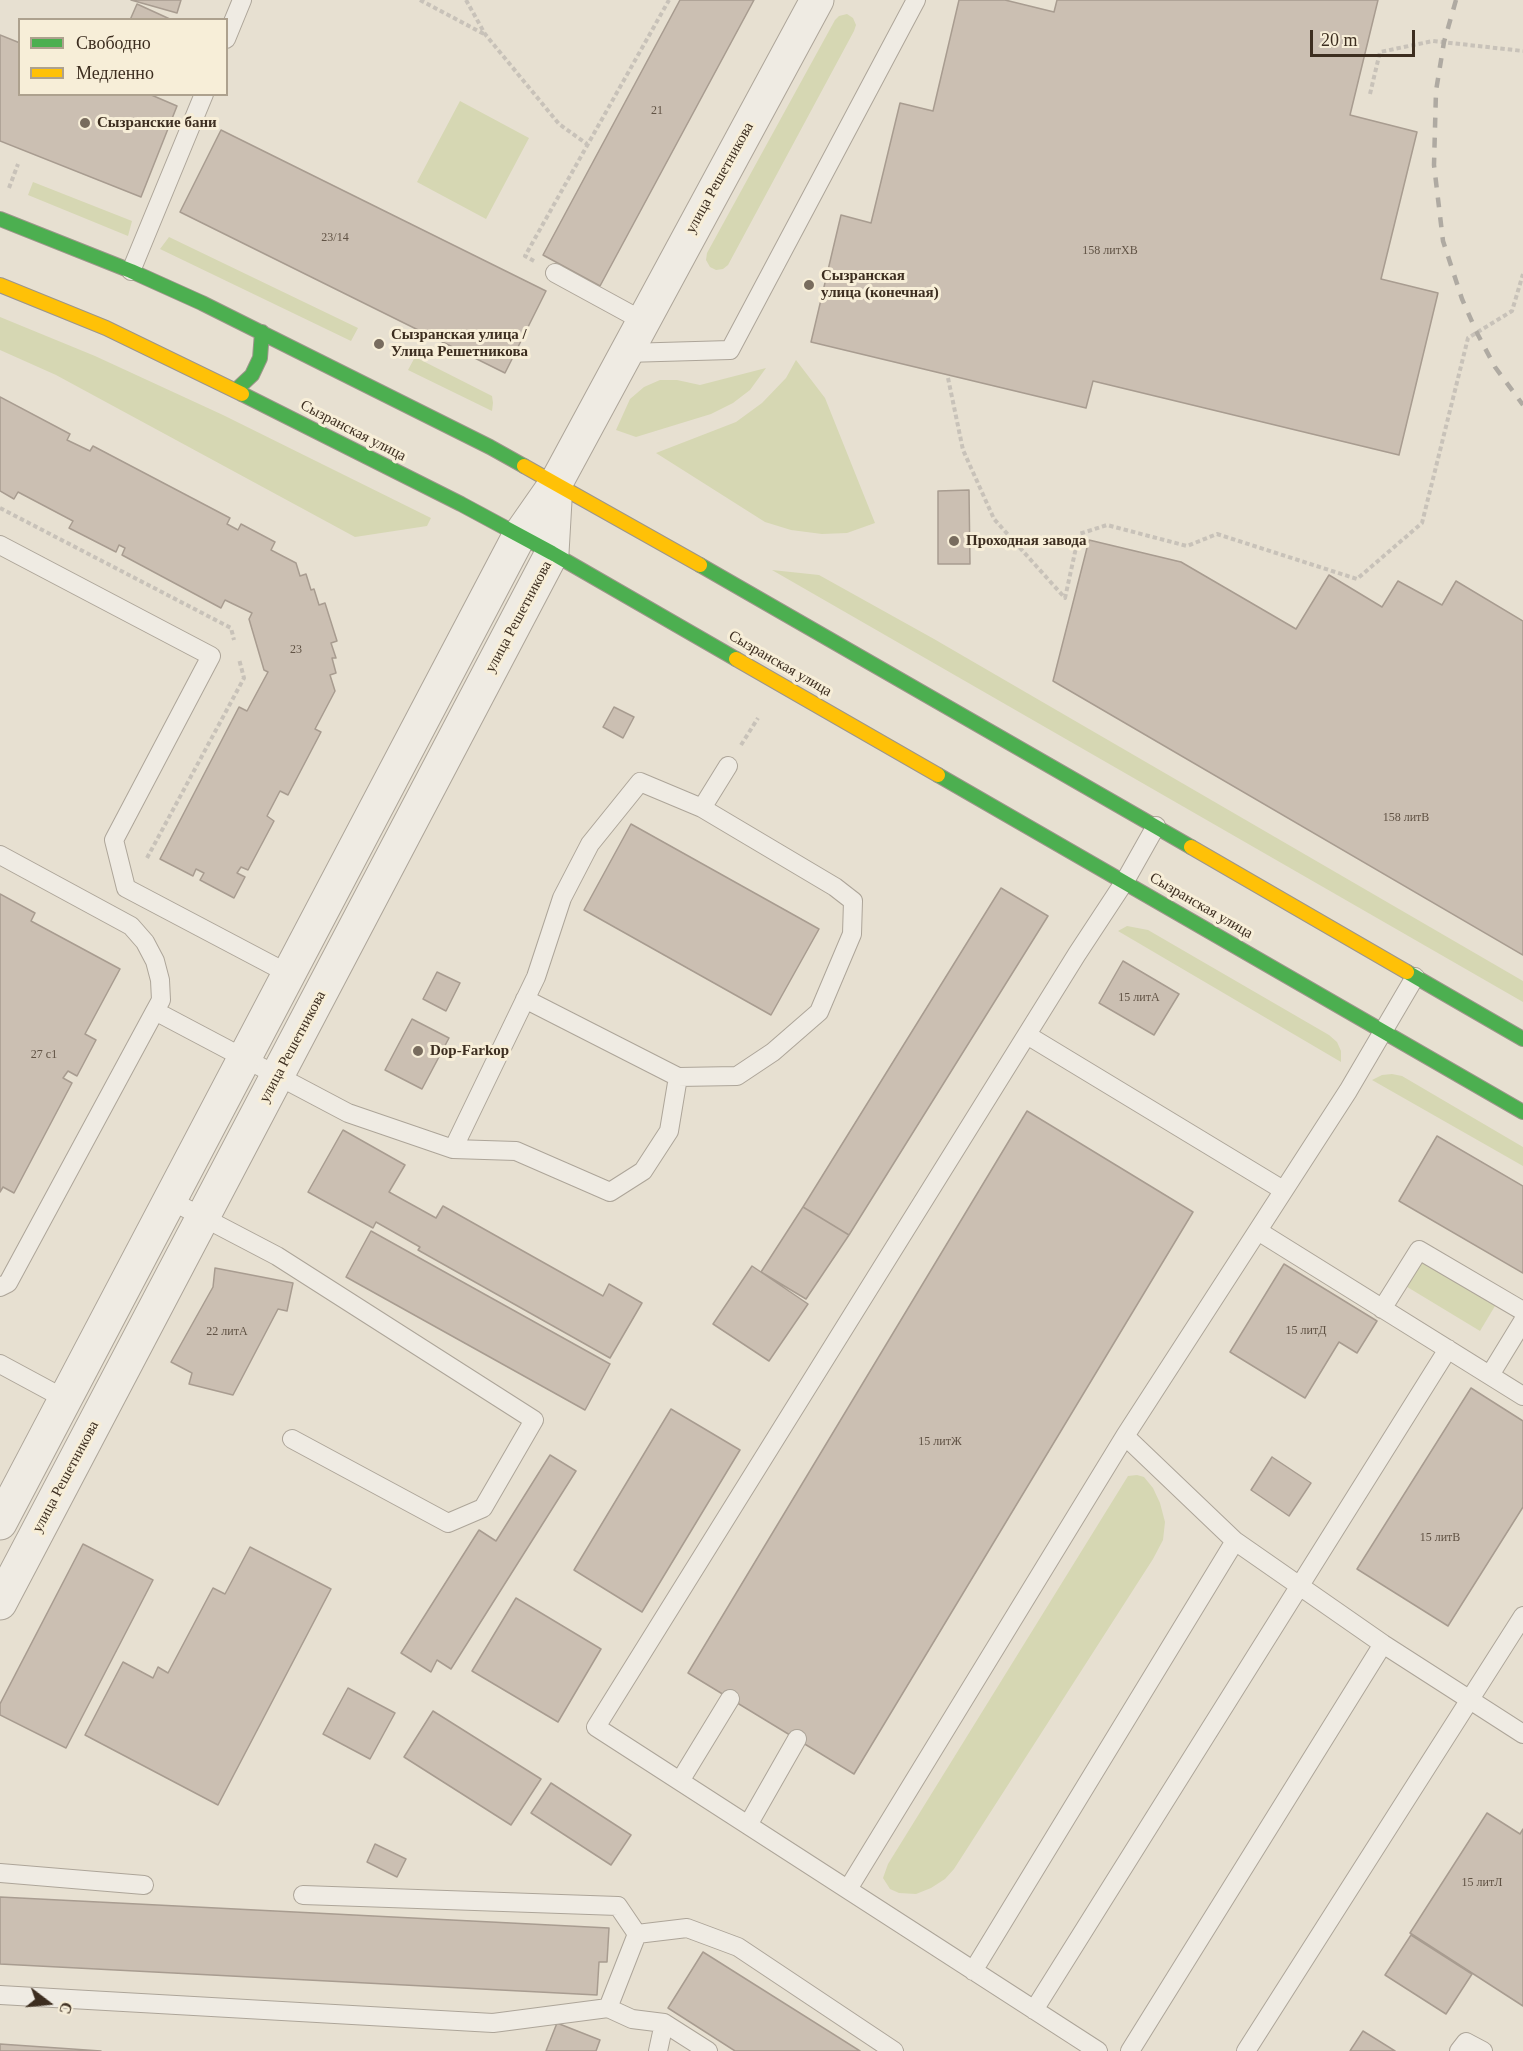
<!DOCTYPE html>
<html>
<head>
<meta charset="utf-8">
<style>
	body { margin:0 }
	#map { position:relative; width:1523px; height:2051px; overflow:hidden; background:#e7e0d1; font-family:"Times New Roman",serif }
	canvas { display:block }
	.legend { position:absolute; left:18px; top:18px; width:210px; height:78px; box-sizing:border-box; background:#f7eed8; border:2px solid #ada18e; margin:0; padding:8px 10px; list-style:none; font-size:18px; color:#3d2e20 }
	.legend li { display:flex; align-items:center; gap:12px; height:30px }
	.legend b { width:30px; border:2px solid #ada18e }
	.north { position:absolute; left:18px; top:1973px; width:60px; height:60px; -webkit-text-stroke:4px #f7eed8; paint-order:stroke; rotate:106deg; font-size:16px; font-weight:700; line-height:24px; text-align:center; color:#3d2e20 }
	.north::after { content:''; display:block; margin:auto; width:21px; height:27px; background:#3d2e20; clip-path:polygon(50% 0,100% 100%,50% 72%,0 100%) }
	.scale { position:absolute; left:1310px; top:30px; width:105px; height:27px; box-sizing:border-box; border:3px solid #3d2e20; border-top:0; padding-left:8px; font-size:18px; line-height:21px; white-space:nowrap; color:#3d2e20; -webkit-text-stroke:4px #f7eed8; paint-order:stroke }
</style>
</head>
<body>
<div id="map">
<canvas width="1523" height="2051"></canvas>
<ul class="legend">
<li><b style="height:8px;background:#4caf50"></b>Свободно</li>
<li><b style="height:8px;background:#ffc107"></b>Медленно</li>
</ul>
<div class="north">С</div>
<div class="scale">20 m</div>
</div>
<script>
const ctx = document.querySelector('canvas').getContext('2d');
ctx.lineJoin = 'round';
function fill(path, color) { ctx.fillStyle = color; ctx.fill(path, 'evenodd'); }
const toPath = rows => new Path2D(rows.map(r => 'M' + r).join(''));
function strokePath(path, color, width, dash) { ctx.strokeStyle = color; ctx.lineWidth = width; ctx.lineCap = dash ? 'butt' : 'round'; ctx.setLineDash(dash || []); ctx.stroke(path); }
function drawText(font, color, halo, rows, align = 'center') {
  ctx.font = font + ' "Times New Roman",serif'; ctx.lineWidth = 6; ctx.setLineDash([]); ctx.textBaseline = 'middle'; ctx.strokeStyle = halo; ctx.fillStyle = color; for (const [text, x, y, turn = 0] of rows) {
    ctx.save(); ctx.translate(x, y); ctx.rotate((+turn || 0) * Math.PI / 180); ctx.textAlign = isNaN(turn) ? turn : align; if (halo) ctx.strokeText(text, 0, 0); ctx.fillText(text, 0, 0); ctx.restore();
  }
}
fill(toPath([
	[847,14,853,18,856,25,854,31,728,265,723,269,716,270,710,267,706,260,707,253,835,20,839,16],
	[460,101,529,138,486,219,417,182],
	[33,182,132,221,128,236,28,195],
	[169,237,358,328,351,341,160,249],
	[0,317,95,356,223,415,431,518,427,526,355,537,56,375,0,350],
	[415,357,492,396,493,403,492,411,408,370],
	[796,360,825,398,875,523,847,533,822,534,791,530,765,522,656,453,736,422,762,403,786,378],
	[766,368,750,390,733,403,711,414,636,437,616,430,630,399,644,387,660,380,677,380,700,385],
	[772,570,819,575,934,639,1523,981,1523,1002],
	[1127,926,1148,930,1329,1035,1337,1042,1341,1051,1341,1062,1118,931],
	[1392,1074,1402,1076,1523,1147,1523,1166,1372,1080,1382,1075],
	[1415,1257,1495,1306,1480,1331,1399,1282],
	[1137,1475,1144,1477,1153,1488,1160,1503,1165,1522,1163,1540,1153,1559,954,1869,945,1879,931,1888,916,1894,899,1893,890,1889,883,1878,888,1864,1128,1476]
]), '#d6d7b3');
const building = toPath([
	[131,0,181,0,177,13,131,0],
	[680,0,754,0,600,286,543,255,680,0],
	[959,0,1005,0,1054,12,1057,0,1378,0,1350,115,1417,132,1381,279,1438,293,1399,455,1093,381,1086,408,811,342,841,215,871,223,900,103,933,111,959,0],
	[137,4,172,20,130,20,137,4],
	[0,35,20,43,20,94,149,94,177,106,141,197,0,141,0,35],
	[221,130,546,291,505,373,180,212,221,130],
	[0,397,70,434,67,440,90,451,93,446,230,518,227,524,238,530,241,524,275,542,271,550,296,563,300,576,306,574,311,590,314,589,319,605,325,603,337,641,331,643,336,658,332,658,336,673,330,675,335,691,315,729,321,732,288,795,280,791,267,816,274,821,248,870,241,867,237,873,245,877,234,898,200,880,204,873,196,869,193,876,160,859,239,707,247,711,268,672,264,670,249,619,252,613,225,600,221,608,122,555,125,548,119,545,116,552,69,528,73,521,18,492,14,499,0,491,0,397],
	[969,490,970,564,938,564,938,491,969,490],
	[1089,540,1181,562,1296,629,1329,575,1382,607,1398,581,1442,605,1456,581,1523,621,1523,955,1053,681,1089,540],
	[614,707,634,717,623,738,603,727,614,707],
	[631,824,819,929,771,1015,584,910,631,824],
	[1001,888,1048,916,849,1235,803,1207,1001,888],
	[0,894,35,913,31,921,120,969,85,1034,96,1040,77,1076,68,1071,63,1078,72,1083,14,1193,3,1187,0,1192,0,894],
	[1123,961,1179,994,1154,1035,1099,1003,1123,961],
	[437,972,460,983,446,1011,423,999,437,972],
	[412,1019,449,1038,422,1089,385,1070,412,1019],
	[1027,1111,1193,1212,854,1774,688,1673,1027,1111],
	[343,1130,405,1165,389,1192,436,1218,443,1206,603,1296,609,1284,642,1303,610,1358,418,1250,420,1247,376,1222,373,1228,308,1192,343,1130],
	[1437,1136,1523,1186,1523,1273,1399,1201,1437,1136],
	[803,1207,849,1235,806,1299,761,1272,803,1207],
	[371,1231,610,1364,585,1410,346,1277,371,1231],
	[1284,1264,1377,1321,1357,1353,1339,1342,1305,1398,1230,1352,1284,1264],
	[752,1266,808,1304,769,1361,713,1324,752,1266],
	[215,1268,293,1283,287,1311,278,1309,233,1395,189,1384,192,1373,171,1362,213,1287,215,1268],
	[1471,1388,1523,1421,1523,1507,1448,1626,1357,1569,1471,1388],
	[671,1409,740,1450,642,1612,574,1570,671,1409],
	[550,1455,576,1471,451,1669,437,1660,431,1672,401,1653,479,1530,496,1541,550,1455],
	[1272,1457,1311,1483,1289,1516,1251,1490,1272,1457],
	[83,1544,153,1580,66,1748,0,1715,0,1704,83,1544],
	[250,1547,331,1589,218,1805,85,1735,123,1662,153,1678,158,1667,168,1673,213,1588,225,1594,250,1547],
	[516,1598,601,1649,558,1722,472,1671,516,1598],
	[348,1688,395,1713,370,1759,323,1734,348,1688],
	[433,1711,541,1779,511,1825,404,1757,433,1711],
	[551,1783,631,1835,611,1865,531,1813,551,1783],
	[1487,1813,1520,1834,1523,1829,1523,2006,1410,1933,1487,1813],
	[375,1844,406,1859,397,1877,367,1862,375,1844],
	[0,1897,609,1928,607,1962,599,1962,597,1995,0,1964,0,1897],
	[1411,1935,1472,1974,1446,2014,1385,1975,1411,1935],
	[703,1952,860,2051,735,2051,668,2008,703,1952],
	[557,2023,600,2040,596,2051,546,2051,557,2023],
	[1363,2031,1395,2051,1350,2051,1363,2031],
	[0,2044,101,2051,0,2051,0,2044]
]);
fill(building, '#cbbfb2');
strokePath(building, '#a89c90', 1.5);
const lane = toPath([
	[226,39,242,0],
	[131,271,204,94],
	[555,273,643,321],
	[626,353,730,350,916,0],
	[0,545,211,656,114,840,126,888,289,974],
	[702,808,728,766],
	[0,855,131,926,145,942,155,961,160,980,161,1000,155,1011],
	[1415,977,1348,1091,1125,1436,1235,1541,1383,1644,1523,1734],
	[1027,1035,1283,1190],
	[453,1149,536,977,562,898,590,844,640,782,702,808,835,887,853,901,852,934,819,1012,773,1052,737,1076,678,1077,525,999],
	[170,1200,277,1256,534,1420,483,1508,448,1523,292,1439],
	[1258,1231,1523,1396],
	[0,1287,8,1283,155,1011,348,1113,453,1149,516,1151,610,1192,643,1171,669,1131,678,1077],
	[1382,1309,1419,1250,1523,1311],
	[0,1364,65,1399],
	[1490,1375,1523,1321],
	[680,1781,730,1699],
	[748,1825,797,1739],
	[0,1873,144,1885],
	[848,1889,1125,1436],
	[637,1934,687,1928,738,1947,894,2051],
	[973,1971,1235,1541],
	[0,1995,493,2023,608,2008,637,1934,618,1906,303,1895],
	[608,2008,632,2019,664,2023,708,2051],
	[1034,2010,1448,1349],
	[658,2051,664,2023],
	[1098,2051,596,1727,1077,954,1125,881,1156,826],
	[1130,2051,1383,1644],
	[1246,2051,1523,1616],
	[1459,2051,1466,2042,1483,2051]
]);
const street = toPath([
	[0,1523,519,536,556,483,817,0],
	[0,1603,552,553,556,483]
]);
const fast = toPath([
	[0,219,131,271,202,303,490,447,524,466],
	[236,390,252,375,260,358,262,332],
	[242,394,461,504,552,553,736,659],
	[700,565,1191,847],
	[938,775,1523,1112],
	[1407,972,1523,1039]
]);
const slow = toPath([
	[0,285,106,328,242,394],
	[524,466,700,565],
	[736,659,938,775],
	[1191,847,1407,972]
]);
strokePath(lane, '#ada599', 20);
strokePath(street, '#ada599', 35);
strokePath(fast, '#9c958a', 16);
strokePath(slow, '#9c958a', 16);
strokePath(toPath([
	[420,0,484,34],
	[466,0,485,34,559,124,587,144],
	[1370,94,1380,52,1433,41,1523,51],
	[9,188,18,164],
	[534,261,525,256,669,0],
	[948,378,963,450,994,519,1065,598,1079,534,1107,525,1187,546,1217,534,1357,579,1422,523,1468,338,1512,311,1523,274],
	[0,508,231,628,234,640],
	[741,745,758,718],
	[147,858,244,678,239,659]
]), '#c8c2b9', 4, [4.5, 3]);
strokePath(lane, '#efebe3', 18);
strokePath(street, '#efebe3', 33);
strokePath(fast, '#4caf50', 14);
strokePath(slow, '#ffc107', 14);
strokePath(toPath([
	[1456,0,1444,42,1436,91,1434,165,1443,241,1462,299,1477,333,1495,367,1523,405]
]), '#afaaa2', 4.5, [10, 10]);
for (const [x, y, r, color] of [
	[85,123,6,"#786c5e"],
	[809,285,6,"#786c5e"],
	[379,344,6,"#786c5e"],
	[954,541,6,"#786c5e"],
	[418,1051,6,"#786c5e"]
]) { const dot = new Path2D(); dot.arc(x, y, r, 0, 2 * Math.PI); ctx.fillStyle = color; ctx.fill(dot); strokePath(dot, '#f7eed8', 2); }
drawText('12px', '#605244', null, [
	["21",657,111],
	["23/14",335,238],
	["158 литХВ",1110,251],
	["23",296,650],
	["158 литВ",1406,818],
	["15 литА",1139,998],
	["27 с1",44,1055],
	["15 литД",1306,1331],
	["22 литА",227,1332],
	["15 литЖ",940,1442],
	["15 литВ",1440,1538],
	["15 литЛ",1482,1883]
]);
drawText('bold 15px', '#3d2e20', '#f7eed8', [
	["Сызранские бани",97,123],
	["Сызранская",821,276],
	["улица (конечная)",821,293],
	["Сызранская улица /",391,335],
	["Улица Решетникова",391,352],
	["Проходная завода",966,541],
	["Dop-Farkop",430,1051]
], 'left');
drawText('15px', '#3d2e20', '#f7eed8', [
	["улица Решетникова",720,178,-61],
	["Сызранская улица",353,431,27],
	["улица Решетникова",519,617,-62],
	["Сызранская улица",780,664,30],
	["Сызранская улица",1201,906,30],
	["улица Решетникова",293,1047,-62],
	["улица Решетникова",66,1477,-62]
]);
</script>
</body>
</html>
